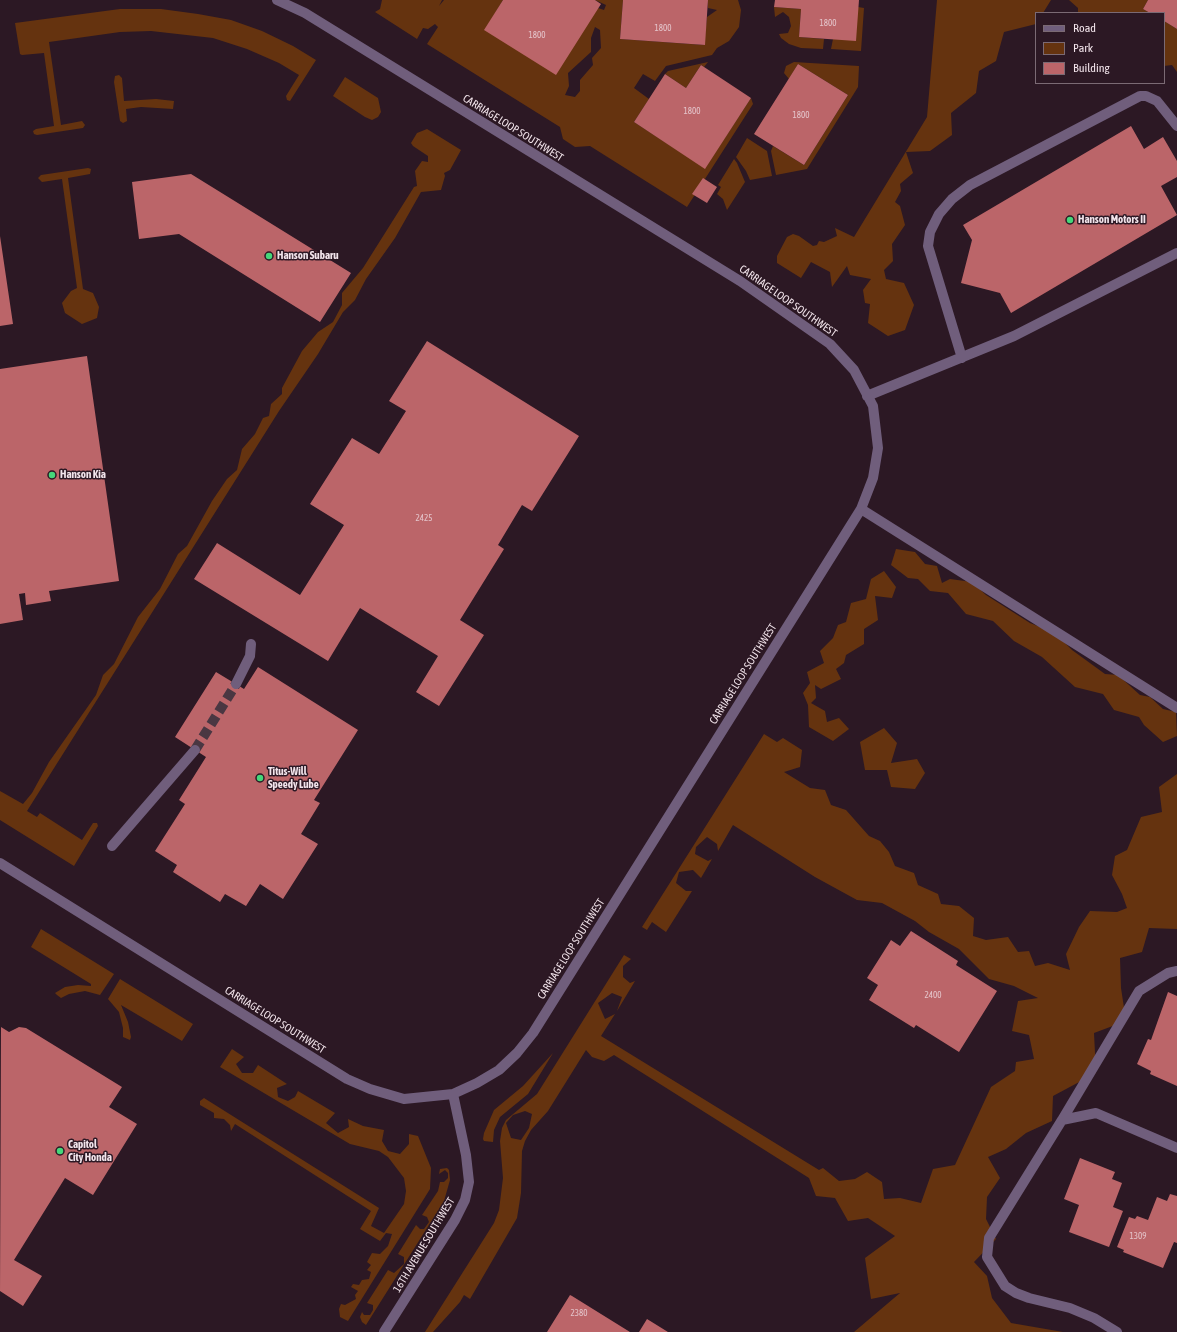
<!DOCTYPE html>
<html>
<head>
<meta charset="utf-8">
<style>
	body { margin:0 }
	#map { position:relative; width:1177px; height:1332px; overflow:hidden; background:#2c1824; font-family:"Asap Condensed",sans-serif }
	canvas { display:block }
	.legend { position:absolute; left:1035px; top:12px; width:130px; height:72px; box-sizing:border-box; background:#2c1824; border:1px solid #7b6a74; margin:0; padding:5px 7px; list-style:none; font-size:12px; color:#f2e4eb }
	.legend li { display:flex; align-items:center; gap:8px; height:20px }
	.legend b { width:20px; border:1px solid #7b6a74 }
</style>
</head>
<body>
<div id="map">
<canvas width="1177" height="1332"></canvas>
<ul class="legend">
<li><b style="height:5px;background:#705e7c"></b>Road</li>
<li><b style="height:11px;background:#65330f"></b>Park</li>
<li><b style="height:11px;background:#bb6569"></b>Building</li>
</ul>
</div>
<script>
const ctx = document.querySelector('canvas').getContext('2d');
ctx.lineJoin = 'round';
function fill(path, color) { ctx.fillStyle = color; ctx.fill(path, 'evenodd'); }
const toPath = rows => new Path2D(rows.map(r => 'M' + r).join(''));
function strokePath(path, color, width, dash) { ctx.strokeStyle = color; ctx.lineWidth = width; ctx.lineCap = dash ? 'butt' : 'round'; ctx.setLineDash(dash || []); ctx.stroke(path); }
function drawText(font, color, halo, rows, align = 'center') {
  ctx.font = font + ' "Asap Condensed",sans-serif'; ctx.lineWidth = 3; ctx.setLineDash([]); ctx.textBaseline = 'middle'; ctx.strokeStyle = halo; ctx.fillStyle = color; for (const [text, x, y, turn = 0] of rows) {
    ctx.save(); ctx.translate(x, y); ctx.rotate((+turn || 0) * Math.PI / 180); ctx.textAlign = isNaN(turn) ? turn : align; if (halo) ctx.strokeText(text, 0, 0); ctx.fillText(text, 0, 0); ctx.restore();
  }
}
fill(toPath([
	[382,0,442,0,439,6,444,0,503,0,485,30,598,8,604,10,606,5,595,0,623,0,620,39,704,45,707,17,717,10,708,8,708,0,738,0,741,10,739,27,729,41,717,48,712,55,666,66,655,81,643,74,634,88,649,99,634,122,705,168,751,98,753,104,687,207,590,146,575,147,563,139,560,127,427,44,438,27,435,24,428,29,423,28,417,39,375,12,380,9],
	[595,27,600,30,601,48,592,58,593,65,580,80,580,91,575,97,565,95,569,86,568,73,591,52,591,38],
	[937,0,1051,0,1043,13,1036,13,1036,24,1004,32,996,61,979,71,976,93,951,113,952,135,930,151,906,152,913,173,900,184,901,191,895,202,900,206,905,225,892,244,893,261,884,270,886,279,904,283,914,305,905,330,888,336,868,323,870,304,865,303,863,290,871,279,850,275,847,266,832,287,830,272,811,262,801,278,777,263,777,256,787,237,793,234,799,236,813,246,817,245,819,241,824,242,837,236,835,228,854,237,927,117],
	[1069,0,1148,0,1143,9,1150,13,1078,13,1078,8],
	[774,7,801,9,799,37,824,39,823,49,801,48,789,44,781,38,779,34,788,33,791,26,789,17,783,12,775,17],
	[858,7,864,8,861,51,831,49,833,39],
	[120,9,161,9,198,14,231,20,262,31,293,46,316,60,290,101,287,100,286,96,299,75,279,63,247,49,213,38,151,31,120,32,49,42,61,125,82,121,85,125,83,128,37,135,34,134,33,131,36,129,54,126,44,53,22,55,20,54,15,23],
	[1164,21,1177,29,1177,72,1172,65,1164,66],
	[708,62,704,67,701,65,686,88,665,74,668,71],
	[794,62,859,66,858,87,807,169,776,175,771,151,773,146,804,165,848,95,798,64,789,79,784,73,786,66],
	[119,75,122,78,124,101,156,99,174,101,173,109,141,107,126,109,127,121,123,123,120,121,114,82,115,76],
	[345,77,378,98,381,112,378,117,372,120,365,117,333,96],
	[427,129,461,150,450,170,444,173,445,176,441,190,421,192,395,238,366,279,355,300,343,312,318,354,279,411,27,811,37,817,40,813,82,840,93,823,97,823,98,826,74,866,0,820,0,791,23,804,32,793,49,762,96,695,103,675,114,664,138,617,160,589,178,554,187,546,212,501,227,479,237,470,242,449,255,434,263,418,269,416,271,404,282,394,282,388,302,351,318,332,333,322,342,305,342,293,363,268,414,187,417,186,415,171,422,161,428,162,428,156,413,146,411,143,417,133],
	[747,138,767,151,772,176,750,180,746,171,736,157],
	[734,159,737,163,745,182,727,210,723,199,717,194,721,187,718,185],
	[88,168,91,169,90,174,68,178,83,289,93,293,99,307,97,318,82,324,65,313,62,303,71,291,77,288,62,179,42,182,38,178,41,175],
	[896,549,915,552,925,564,937,566,942,583,950,579,972,582,986,595,1030,623,1055,633,1072,650,1105,674,1118,675,1140,695,1150,697,1163,709,1176,712,1177,736,1163,742,1144,725,1139,717,1114,710,1103,694,1075,687,1042,657,1014,641,993,621,966,614,948,593,930,591,918,579,908,578,891,565],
	[884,571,896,587,892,598,875,596,878,620,864,629,864,644,846,655,844,663,836,669,841,679,821,689,815,685,816,698,811,703,825,711,827,722,839,718,849,729,833,741,809,727,808,705,803,693,810,683,807,672,824,663,820,651,833,638,838,625,846,622,851,603,866,599,871,579],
	[884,728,897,743,891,763,917,759,925,773,915,789,891,787,887,770,865,770,860,742],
	[764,734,777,742,783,738,802,750,800,767,784,772,810,788,825,790,831,805,846,810,869,836,880,841,889,852,895,866,914,873,918,885,938,894,941,904,959,906,974,918,973,936,986,940,1008,937,1018,952,1029,951,1035,966,1048,963,1070,970,1066,954,1079,927,1090,911,1117,912,1127,908,1122,894,1112,875,1115,856,1127,850,1141,817,1162,812,1159,787,1177,774,1177,929,1149,928,1142,952,1120,958,1121,988,1126,1021,1094,1033,1096,1073,1053,1096,1052,1121,1026,1133,1006,1149,988,1157,1000,1178,987,1197,986,1219,996,1239,974,1262,987,1276,992,1298,1011,1323,1063,1332,854,1332,900,1293,871,1299,865,1258,895,1236,868,1218,848,1221,835,1198,816,1196,809,1178,614,1055,604,1061,592,1057,586,1050,548,1111,531,1130,525,1141,522,1151,521,1193,517,1218,506,1237,470,1299,464,1295,460,1302,433,1332,425,1332,494,1223,499,1210,503,1178,500,1141,502,1128,506,1120,537,1094,624,955,631,959,623,966,623,977,630,983,635,981,617,1011,622,997,612,993,598,1003,605,1019,615,1014,601,1036,819,1170,823,1168,839,1181,855,1179,867,1172,882,1182,884,1199,900,1198,921,1203,933,1169,955,1165,991,1087,1015,1071,1016,1062,1034,1059,1029,1035,1012,1031,1018,1001,1038,998,1014,986,989,979,959,949,929,932,915,921,882,903,857,900,815,877,733,825,718,851,717,844,707,837,696,847,695,854,708,861,712,859,701,878,693,870,679,872,676,883,686,891,692,891,666,932,652,922,647,930,642,927],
	[525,1111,532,1114,529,1128,521,1140,511,1138,506,1123,513,1115],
	[41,929,114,974,100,995,85,991,69,994,61,998,57,995,55,993,65,987,78,985,91,986,91,984,31,947],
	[120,979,193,1024,182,1041,121,1005,128,1022,131,1037,130,1040,123,1037,123,1028,119,1012,108,999],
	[232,1049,244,1057,236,1064,242,1073,253,1073,258,1065,287,1084,277,1088,278,1097,288,1101,295,1097,298,1091,335,1113,326,1123,338,1133,349,1127,348,1119,363,1126,384,1130,382,1141,388,1151,400,1154,409,1144,409,1134,418,1136,431,1168,430,1189,348,1321,340,1317,339,1309,341,1304,345,1305,356,1299,355,1295,358,1291,351,1287,353,1284,359,1285,362,1280,369,1279,371,1272,367,1270,371,1265,367,1262,372,1253,380,1254,388,1246,392,1234,386,1233,380,1241,360,1229,371,1211,235,1124,231,1131,230,1125,224,1119,214,1118,214,1113,200,1105,200,1101,204,1098,379,1208,371,1226,384,1233,404,1204,406,1191,404,1178,388,1157,379,1151,350,1144,220,1067],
	[553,1053,528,1094,500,1117,494,1130,493,1142,484,1141,483,1139,484,1133,494,1110,523,1086],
	[447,1168,449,1170,450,1180,444,1201,366,1325,362,1322,360,1317,362,1312,364,1315,370,1315,373,1310,373,1305,367,1303,388,1270,394,1273,404,1264,404,1257,398,1254,416,1225,420,1229,424,1229,429,1222,427,1217,422,1215,438,1191,440,1182,444,1182,448,1178,448,1173,445,1170,439,1174,440,1169]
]), '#65330f');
fill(toPath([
	[503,0,595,0,601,4,556,75,484,30],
	[623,0,708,0,705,45,620,39],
	[775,0,859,0,856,41,799,37,801,9,774,7],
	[1148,0,1177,0,1177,29,1164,21,1164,13,1150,13,1143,9],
	[798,64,848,95,804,165,754,134],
	[701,65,751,98,705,169,634,122,665,74,686,88],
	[1131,126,1144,149,1163,137,1177,161,1177,177,1161,186,1177,215,1011,313,1000,293,961,283,972,240,963,225],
	[191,174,351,273,320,322,179,234,139,239,132,182],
	[703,178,717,187,707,203,692,194],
	[0,236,13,324,0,326],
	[427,341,579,436,532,511,522,505,498,545,504,549,460,620,484,635,439,706,416,692,438,656,360,608,328,661,194,579,217,543,300,595,344,525,310,504,352,438,379,454,406,411,389,401],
	[87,356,119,581,49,591,51,601,26,605,25,593,19,594,23,620,0,624,0,369],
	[258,667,358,730,314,800,320,803,301,834,318,844,283,899,260,884,246,906,225,894,220,902,173,872,177,865,155,851,185,804,179,800,206,757,175,737,216,672,244,689],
	[911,931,958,961,956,965,997,991,959,1052,916,1025,914,1028,869,1000,878,985,867,978,891,940,900,946],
	[1168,992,1177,996,1177,1086,1150,1074,1151,1071,1137,1064,1148,1039,1151,1040],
	[1,1027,9,1032,19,1027,26,1028,122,1087,109,1107,137,1124,93,1195,65,1178,14,1260,42,1276,23,1306,0,1291],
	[1080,1158,1115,1172,1112,1179,1122,1183,1113,1207,1123,1211,1109,1247,1069,1232,1079,1205,1064,1199],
	[1170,1194,1177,1196,1177,1243,1174,1242,1163,1268,1123,1252,1124,1250,1117,1247,1129,1217,1135,1219,1137,1216,1148,1220,1157,1197,1167,1201],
	[570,1295,572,1296,630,1332,547,1332],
	[647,1319,668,1332,639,1332]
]), '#bb6569');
strokePath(toPath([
	[195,750,236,684]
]), '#4a3742', 10, [10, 5]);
strokePath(toPath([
	[962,358,928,246,930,232,939,214,952,199,970,185,1140,96,1146,96,1157,101,1177,126],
	[867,396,1014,336,1177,253],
	[861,509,1177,708],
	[236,684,250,656,251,644],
	[112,846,195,750],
	[0,863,347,1079,370,1089,404,1099,453,1094,477,1083,499,1070,517,1053,533,1033,861,509,873,478,878,448,873,406,854,370,830,344,740,281,305,13,277,0],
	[1062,1120,1139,991,1168,973,1177,971],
	[384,1332,455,1220,465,1200,469,1182,466,1155,453,1094],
	[1117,1332,1094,1318,1070,1308,1029,1298,1016,1293,1005,1286,987,1257,989,1238,1062,1120,1096,1113,1177,1148]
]), '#705e7c', 10);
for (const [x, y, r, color] of [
	[1070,220,4,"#45d77a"],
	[269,256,4,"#45d77a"],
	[52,475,4,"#45d77a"],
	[260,778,4,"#45d77a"],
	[60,1151,4,"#45d77a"]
]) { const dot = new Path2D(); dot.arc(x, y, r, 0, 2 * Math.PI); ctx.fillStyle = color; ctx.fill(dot); strokePath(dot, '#2c1824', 1.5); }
drawText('9px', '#e4c4ca', null, [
	["1800",828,23],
	["1800",663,28],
	["1800",537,35],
	["1800",692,111],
	["1800",801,115],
	["2425",424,518],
	["2400",933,995],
	["1309",1138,1236],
	["2380",579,1313]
]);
drawText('11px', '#f2e4eb', '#2c1824', [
	["CARRIAGE LOOP SOUTHWEST",513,128,32],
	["CARRIAGE LOOP SOUTHWEST",788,301,35],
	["CARRIAGE LOOP SOUTHWEST",743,674,-58],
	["CARRIAGE LOOP SOUTHWEST",571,949,-58],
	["CARRIAGE LOOP SOUTHWEST",275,1020,32],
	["16TH AVENUE SOUTHWEST",424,1245,-59]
]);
drawText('bold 11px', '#f2e4eb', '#2c1824', [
	["Hanson Motors II",1078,220],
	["Hanson Subaru",277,256],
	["Hanson Kia",60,475],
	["Titus-Will",268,772],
	["Speedy Lube",268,785],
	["Capitol",68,1145],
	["City Honda",68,1158]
], 'left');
</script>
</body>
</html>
